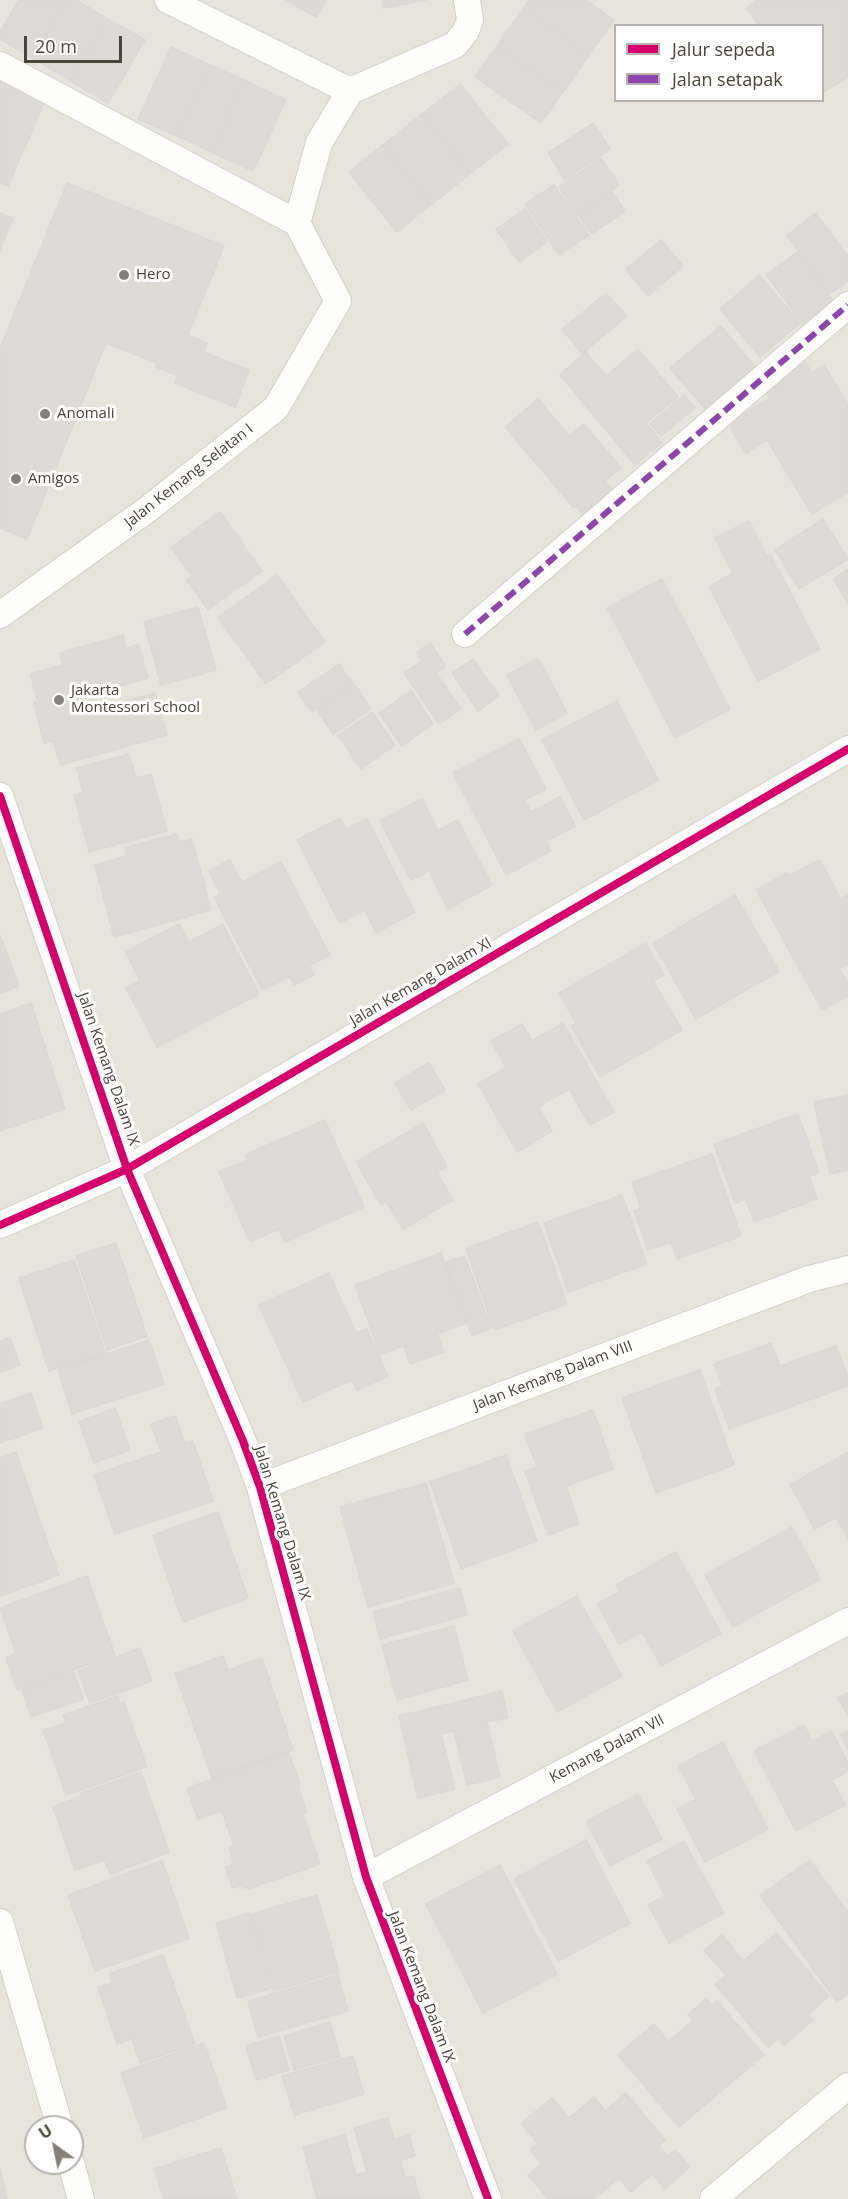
<!DOCTYPE html>
<html>
<head>
<meta charset="utf-8">
<style>
	body { margin:0 }
	#map { position:relative; width:848px; height:2199px; overflow:hidden; background:#f4f2ee; font-family:"Open Sans",sans-serif }
	canvas { display:block }
	.legend { position:absolute; left:614px; top:24px; width:210px; height:78px; box-sizing:border-box; background:#fff; border:2px solid #b7b4b0; margin:0; padding:8px 10px; list-style:none; font-size:18px; color:#4b4439 }
	.legend li { display:flex; align-items:center; gap:12px; height:30px }
	.legend b { width:30px; border:2px solid #b7b4b0 }
	.north { position:absolute; left:24px; top:2115px; width:60px; height:60px; box-sizing:border-box; background:#fff; border:2px solid #b7b4b0; border-radius:50%; rotate:327deg; font-size:16px; font-weight:700; line-height:24px; text-align:center; color:#4b4439 }
	.north::after { content:''; display:block; margin:auto; width:21px; height:27px; background:#868178; clip-path:polygon(50% 0,100% 100%,50% 72%,0 100%) }
	.scale { position:absolute; left:24px; top:36px; width:98px; height:27px; box-sizing:border-box; border:3px solid #4b4439; border-top:0; padding-left:8px; font-size:18px; line-height:21px; white-space:nowrap; color:#4b4439; -webkit-text-stroke:4px #fff; paint-order:stroke }
</style>
</head>
<body>
<div id="map">
<canvas width="848" height="2199"></canvas>
<ul class="legend">
<li><b style="height:8px;background:#d6006c"></b>Jalur sepeda</li>
<li><b style="height:8px;background:#8e44ad"></b>Jalan setapak</li>
</ul>
<div class="north">U</div>
<div class="scale">20 m</div>
</div>
<script>
const ctx = document.querySelector('canvas').getContext('2d');
ctx.lineJoin = 'round';
function fill(path, color) { ctx.fillStyle = color; ctx.fill(path, 'evenodd'); }
const toPath = rows => new Path2D(rows.map(r => 'M' + r).join(''));
function strokePath(path, color, width, dash) { ctx.strokeStyle = color; ctx.lineWidth = width; ctx.lineCap = dash ? 'butt' : 'round'; ctx.setLineDash(dash || []); ctx.stroke(path); }
function drawText(font, color, halo, rows, align = 'center') {
  ctx.font = font + ' "Open Sans",sans-serif'; ctx.lineWidth = 6; ctx.setLineDash([]); ctx.textBaseline = 'middle'; ctx.strokeStyle = halo; ctx.fillStyle = color; for (const [text, x, y, turn = 0] of rows) {
    ctx.save(); ctx.translate(x, y); ctx.rotate((+turn || 0) * Math.PI / 180); ctx.textAlign = isNaN(turn) ? turn : align; if (halo) ctx.strokeText(text, 0, 0); ctx.fillText(text, 0, 0); ctx.restore();
  }
}
fill(toPath([
	[0,0,848,0,848,2199,0,2199],
	[616,26,822,26,822,100,616,100],
	[36,2127,72,2127,72,2163,36,2163]
]), '#e7e4dc');
const building = toPath([
	[19,0,65,0,31,57,0,39,0,32,19,0],
	[65,0,76,0,108,19,71,81,31,57,65,0],
	[286,0,326,0,316,17,286,0],
	[382,0,426,0,383,8,382,0],
	[529,0,586,0,614,20,589,55,523,9,529,0],
	[757,0,848,0,848,77,822,93,822,26,759,26,747,8,757,0],
	[523,9,589,55,563,92,497,46,523,9],
	[108,19,145,40,108,103,71,81,108,19],
	[497,46,563,92,541,123,475,77,497,46],
	[171,47,210,65,177,136,138,119,171,47],
	[210,65,244,80,212,152,177,136,210,65],
	[0,79,46,98,8,186,0,183,0,79],
	[244,80,286,100,253,171,212,152,244,80],
	[460,84,508,144,470,174,422,114,460,84],
	[422,114,470,174,431,205,383,145,422,114],
	[593,123,610,149,565,180,548,153,593,123],
	[383,145,431,205,397,232,349,172,383,145],
	[601,158,619,185,577,214,559,187,601,158],
	[67,183,224,246,188,335,207,343,204,352,249,370,235,407,175,383,178,376,156,367,157,363,106,343,27,539,0,528,0,349,67,183],
	[554,185,589,235,559,255,525,204,554,185],
	[612,192,625,211,592,234,578,214,612,192],
	[525,209,547,242,519,262,496,229,525,209],
	[0,213,13,218,0,251,0,213],
	[816,213,848,256,848,281,830,294,787,235,816,213],
	[661,240,683,266,648,296,626,269,661,240],
	[797,252,833,301,803,324,766,275,797,252],
	[759,275,800,323,760,357,720,309,759,275],
	[606,293,627,316,582,354,562,329,606,293],
	[721,326,757,369,707,411,670,368,721,326],
	[638,349,678,397,646,423,662,443,635,465,560,375,586,352,606,376,638,349],
	[805,362,812,373,824,365,848,405,848,492,812,514,767,440,746,453,728,424,770,398,764,387,805,362],
	[684,395,695,408,661,436,650,424,684,395],
	[538,399,569,436,584,424,621,468,605,481,615,492,586,517,576,506,574,508,505,427,538,399],
	[220,512,262,571,208,610,187,580,192,576,171,547,220,512],
	[823,519,848,559,799,589,775,550,823,519],
	[749,521,767,556,770,554,820,649,758,681,709,587,733,573,715,538,749,521],
	[848,570,848,603,833,579,848,570],
	[277,575,325,642,266,684,218,617,277,575],
	[662,579,730,709,675,738,607,608,662,579],
	[198,607,216,670,161,685,144,622,198,607],
	[123,635,126,648,139,645,148,678,80,697,84,712,155,693,167,735,60,765,53,741,44,743,34,703,38,702,30,674,63,665,60,653,123,635],
	[430,643,446,666,436,673,461,709,439,724,404,673,422,661,417,652,430,643],
	[538,658,567,713,536,730,507,675,538,658],
	[473,659,499,696,478,711,452,673,473,659],
	[339,664,353,684,312,712,298,692,339,664],
	[355,685,371,709,333,734,317,710,355,685],
	[411,691,433,724,402,746,379,713,411,691],
	[617,701,658,780,584,820,542,740,617,701],
	[372,712,395,745,361,769,338,735,372,712],
	[519,739,546,789,525,800,531,812,560,797,575,826,546,841,551,851,506,875,453,773,519,739],
	[129,754,136,778,151,774,167,831,89,852,74,795,83,793,77,768,129,754],
	[422,799,438,830,458,820,492,885,448,909,429,871,411,880,380,821,422,799],
	[340,818,346,829,367,819,415,912,376,933,365,910,340,923,297,840,340,818],
	[177,834,180,842,192,839,211,910,114,937,95,865,127,856,125,848,177,834],
	[230,860,242,882,281,862,330,955,309,966,314,975,294,985,290,976,262,990,214,897,220,893,209,871,230,860],
	[820,860,841,899,848,895,848,964,839,968,848,984,848,996,822,1010,756,890,787,873,789,876,820,860],
	[735,895,779,971,696,1019,653,943,735,895],
	[179,924,189,942,223,924,259,994,157,1047,126,988,140,981,126,952,179,924],
	[0,935,19,986,0,993,0,935],
	[646,943,664,975,653,981,682,1030,600,1077,571,1026,576,1024,559,993,646,943],
	[31,1003,65,1109,0,1131,0,1014,31,1003],
	[563,1023,614,1112,590,1125,569,1089,538,1107,552,1131,517,1152,478,1084,506,1068,491,1041,522,1024,532,1041,563,1023],
	[429,1063,445,1090,411,1110,395,1083,429,1063],
	[848,1095,848,1170,830,1174,814,1102,848,1095],
	[798,1114,819,1173,809,1176,817,1199,754,1222,746,1199,735,1203,714,1144,798,1114],
	[325,1120,364,1207,285,1242,279,1229,250,1242,219,1172,247,1160,245,1155,325,1120],
	[423,1123,447,1166,437,1172,453,1200,403,1229,386,1201,381,1205,356,1162,423,1123],
	[712,1154,741,1236,677,1259,671,1242,648,1250,634,1211,641,1208,632,1182,712,1154],
	[622,1195,647,1264,568,1292,544,1223,622,1195],
	[538,1222,567,1304,494,1330,466,1248,538,1222],
	[116,1243,147,1336,107,1350,76,1256,116,1243],
	[441,1253,467,1323,437,1334,444,1352,410,1364,404,1346,380,1354,355,1285,441,1253],
	[465,1256,491,1328,472,1336,446,1262,465,1256],
	[74,1260,105,1353,49,1371,19,1278,74,1260],
	[329,1273,356,1333,367,1329,388,1376,357,1390,352,1380,303,1402,259,1305,329,1273],
	[10,1338,20,1365,0,1372,0,1341,10,1338],
	[149,1340,164,1384,72,1414,58,1370,149,1340],
	[771,1343,780,1366,836,1346,848,1378,848,1386,729,1429,715,1389,723,1386,714,1364,771,1343],
	[700,1370,734,1465,656,1493,622,1398,700,1370],
	[31,1393,43,1428,0,1443,0,1404,31,1393],
	[115,1408,130,1450,94,1463,79,1422,115,1408],
	[593,1410,613,1469,566,1486,579,1524,548,1535,525,1472,537,1467,525,1434,593,1410],
	[175,1416,185,1443,193,1441,213,1501,115,1534,94,1475,161,1452,151,1424,175,1416],
	[16,1452,59,1575,0,1596,0,1458,16,1452],
	[848,1452,848,1538,836,1517,815,1529,790,1485,848,1452],
	[506,1455,537,1541,461,1569,430,1482,506,1455],
	[426,1483,454,1583,368,1607,340,1507,426,1483],
	[218,1512,248,1598,183,1622,153,1535,218,1512],
	[792,1527,820,1579,733,1627,705,1575,792,1527],
	[676,1552,721,1633,661,1666,642,1632,619,1644,597,1604,620,1592,616,1585,676,1552],
	[87,1576,115,1655,17,1690,6,1658,16,1653,0,1608,87,1576],
	[460,1588,467,1615,380,1639,373,1612,460,1588],
	[577,1596,622,1676,557,1712,513,1631,577,1596],
	[454,1626,468,1680,397,1700,382,1645,454,1626],
	[140,1648,152,1681,90,1703,78,1671,140,1648],
	[223,1656,228,1670,262,1658,293,1750,212,1778,175,1673,223,1656],
	[74,1672,83,1699,31,1717,22,1690,74,1672],
	[502,1691,508,1718,487,1722,500,1777,467,1785,454,1731,441,1734,455,1789,418,1798,399,1716,502,1691],
	[848,1693,848,1716,838,1698,848,1693],
	[118,1696,120,1704,124,1702,147,1767,66,1795,43,1730,66,1723,63,1715,118,1696],
	[804,1725,812,1742,831,1731,848,1763,848,1771,832,1780,845,1805,796,1831,754,1751,804,1725],
	[848,1731,848,1750,840,1735,848,1731],
	[723,1742,768,1829,705,1862,677,1809,696,1799,678,1766,723,1742],
	[289,1753,300,1784,293,1786,294,1788,298,1787,307,1813,303,1814,320,1864,248,1889,247,1887,243,1888,242,1885,233,1888,225,1867,234,1864,229,1848,234,1846,222,1811,198,1819,187,1788,289,1753],
	[141,1772,169,1852,110,1874,105,1860,75,1870,53,1807,82,1796,81,1793,141,1772],
	[638,1794,662,1839,610,1866,586,1822,638,1794],
	[586,1840,630,1923,558,1961,514,1879,586,1840],
	[684,1841,724,1913,669,1943,648,1905,665,1896,647,1861,684,1841],
	[810,1860,846,1910,848,1909,848,1994,837,2002,760,1895,810,1860],
	[162,1861,189,1938,95,1971,68,1895,162,1861],
	[500,1865,557,1974,483,2013,426,1904,500,1865],
	[317,1895,339,1972,274,1991,252,1914,317,1895],
	[250,1913,271,1988,237,1998,216,1923,250,1913],
	[776,1933,829,1996,808,2014,813,2020,784,2045,779,2038,768,2047,715,1984,726,1976,704,1950,722,1935,743,1961,776,1933],
	[163,1955,195,2044,140,2063,132,2039,117,2044,98,1987,112,1983,109,1974,163,1955],
	[338,1975,348,2011,258,2037,248,2001,338,1975],
	[706,1999,712,2006,717,2001,764,2055,679,2127,618,2055,654,2024,668,2041,693,2021,688,2015,706,1999],
	[330,2022,340,2057,294,2070,284,2036,330,2022],
	[279,2036,289,2070,256,2080,246,2046,279,2036],
	[204,2043,227,2108,144,2138,121,2073,204,2043],
	[353,2056,364,2094,294,2115,282,2076,353,2056],
	[626,2093,665,2140,659,2145,668,2156,675,2150,690,2167,665,2189,653,2174,631,2192,619,2178,594,2199,548,2199,528,2175,542,2164,530,2150,538,2144,521,2123,552,2098,569,2118,594,2097,605,2111,626,2093],
	[388,2118,394,2140,409,2135,415,2156,401,2160,405,2178,414,2176,420,2199,317,2199,303,2147,345,2135,356,2175,367,2172,354,2128,388,2118],
	[221,2148,237,2199,164,2199,154,2169,221,2148],
	[0,2169,7,2199,0,2199,0,2169]
]);
fill(building, '#dedbd6');
strokePath(building, '#dcd9d4', 1.5);
const street = toPath([
	[168,0,350,91],
	[0,65,297,223,338,301,276,408,148,509,0,615],
	[297,223,319,143,350,91,455,45,466,31,470,20,467,0],
	[465,634,848,305],
	[0,796,127,1169,243,1441,260,1487,366,1877,488,2199],
	[0,1225,127,1169,848,749],
	[260,1487,809,1279,848,1269],
	[366,1877,848,1621],
	[0,1922,60,2127],
	[71,2163,81,2199],
	[713,2199,848,2086]
]);
strokePath(street, '#d2d0cb', 28);
strokePath(street, '#fdfdfc', 26);
strokePath(toPath([
	[465,634,848,305]
]), '#8e44ad', 6, [12, 6]);
strokePath(toPath([
	[0,796,127,1169,243,1441,260,1487,366,1877,488,2199],
	[0,1225,127,1169,848,749]
]), '#d6006c', 8);
for (const [x, y, r, color] of [
	[124,275,6,"#868178"],
	[45,414,6,"#868178"],
	[16,479,6,"#868178"],
	[59,700,6,"#868178"]
]) { const dot = new Path2D(); dot.arc(x, y, r, 0, 2 * Math.PI); ctx.fillStyle = color; ctx.fill(dot); strokePath(dot, '#fff', 2); }
drawText('15px', '#4b4439', '#fff', [
	["Hero",136,275],
	["Anomali",57,414],
	["Amigos",28,479],
	["Jakarta",71,691],
	["Montessori School",71,708]
], 'left');
drawText('15px', '#4b4439', '#fff', [
	["Jalan Kemang Selatan I",189,476,-38],
	["Jalan Kemang Dalam XI",421,982,-30],
	["Jalan Kemang Dalam IX",108,1069,71],
	["Jalan Kemang Dalam VIII",553,1376,-21],
	["Jalan Kemang Dalam IX",282,1523,73],
	["Kemang Dalam VII",607,1749,-28],
	["Jalan Kemang Dalam IX",421,1987,69]
]);
</script>
</body>
</html>
